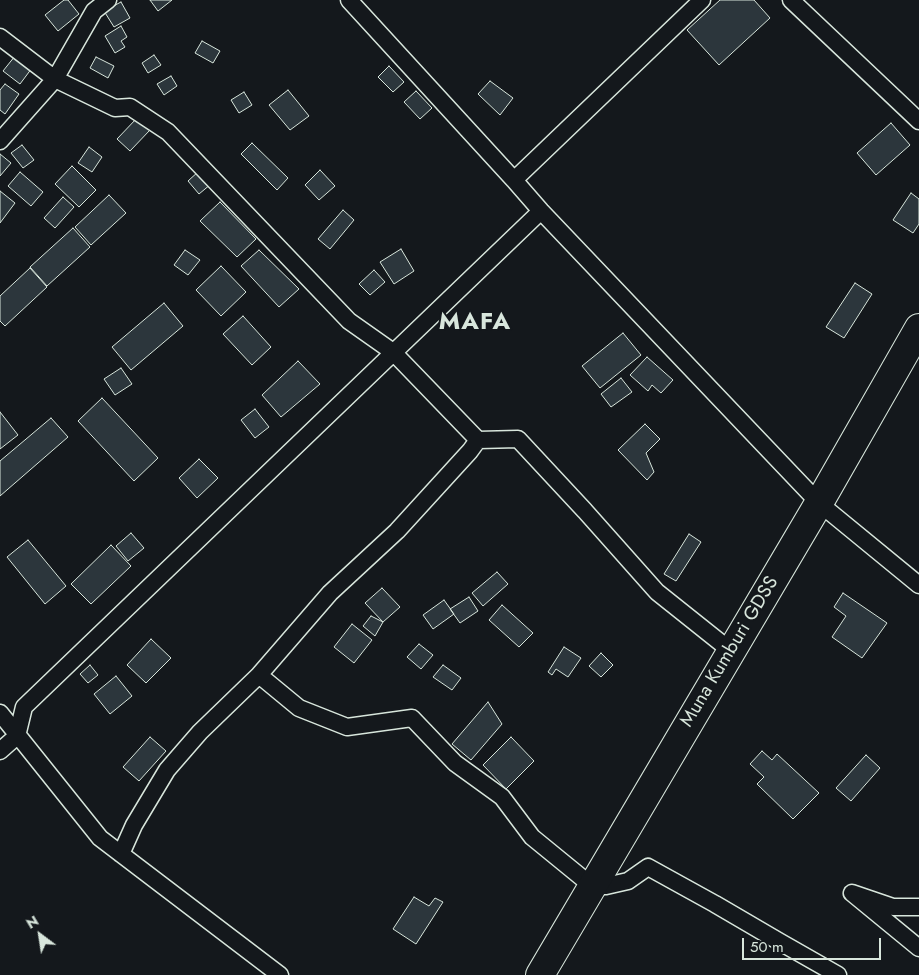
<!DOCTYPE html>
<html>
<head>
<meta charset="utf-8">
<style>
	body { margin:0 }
	#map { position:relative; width:919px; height:975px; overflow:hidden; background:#14181c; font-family:Jost,sans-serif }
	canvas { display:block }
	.north { position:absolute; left:15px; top:910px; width:50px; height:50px; -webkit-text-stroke:4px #14181c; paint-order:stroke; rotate:329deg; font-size:14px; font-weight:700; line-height:20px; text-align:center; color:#d8e6dc }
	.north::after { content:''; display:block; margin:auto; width:18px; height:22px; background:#d8e6dc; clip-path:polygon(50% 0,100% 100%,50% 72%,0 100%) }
	.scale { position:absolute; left:742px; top:938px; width:139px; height:22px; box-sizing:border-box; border:2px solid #d8e6dc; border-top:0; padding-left:6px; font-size:15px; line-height:18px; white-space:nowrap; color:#d8e6dc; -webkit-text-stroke:4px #14181c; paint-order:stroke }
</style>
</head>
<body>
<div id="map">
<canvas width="919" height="975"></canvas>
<div class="north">N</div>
<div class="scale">50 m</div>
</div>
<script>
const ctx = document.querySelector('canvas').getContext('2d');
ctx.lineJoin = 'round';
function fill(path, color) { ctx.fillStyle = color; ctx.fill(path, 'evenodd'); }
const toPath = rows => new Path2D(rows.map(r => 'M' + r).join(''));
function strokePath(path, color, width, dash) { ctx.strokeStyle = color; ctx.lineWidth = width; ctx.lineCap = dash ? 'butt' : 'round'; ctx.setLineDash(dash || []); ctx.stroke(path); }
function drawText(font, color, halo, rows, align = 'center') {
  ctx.font = font + ' Jost,sans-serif'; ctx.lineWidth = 4; ctx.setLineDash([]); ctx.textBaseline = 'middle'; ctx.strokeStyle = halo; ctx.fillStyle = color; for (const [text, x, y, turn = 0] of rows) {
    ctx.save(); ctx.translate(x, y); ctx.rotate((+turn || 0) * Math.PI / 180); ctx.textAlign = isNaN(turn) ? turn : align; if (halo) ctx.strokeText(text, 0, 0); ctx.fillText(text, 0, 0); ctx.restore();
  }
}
const building = toPath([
	[64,0,68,0,79,14,58,31,45,15,64,0],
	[150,0,172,0,158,11,150,0],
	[720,0,754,0,770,18,719,65,687,30,720,0],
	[121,2,130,18,114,27,104,11,121,2],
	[121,26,127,37,121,41,125,47,115,53,105,36,121,26],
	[202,41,220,51,213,63,195,53,202,41],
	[154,55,161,65,148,73,142,63,154,55],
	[15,56,32,68,20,84,3,71,15,56],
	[96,57,114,66,108,78,90,68,96,57],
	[389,66,404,82,393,92,378,77,389,66],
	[171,76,177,86,164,95,157,84,171,76],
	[490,81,513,98,500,115,478,94,490,81],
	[5,84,19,94,5,114,0,110,0,90,5,84],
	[288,90,309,116,290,130,269,105,288,90],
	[416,91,432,108,420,119,404,102,416,91],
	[244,92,252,105,239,113,231,100,244,92],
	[137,118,150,130,130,151,117,139,137,118],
	[891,123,910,145,876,175,857,153,891,123],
	[252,143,288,178,277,190,241,154,252,143],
	[22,145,34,160,23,168,11,153,22,145],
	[89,147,102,157,92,172,78,163,89,147],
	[0,154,11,163,0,176,0,154],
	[72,166,96,190,79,207,55,184,72,166],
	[320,170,335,186,319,200,305,185,320,170],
	[199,171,211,184,199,194,188,181,199,171],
	[20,172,43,192,31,206,8,186,20,172],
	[0,191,15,203,0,223,0,191],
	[911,193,919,199,919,224,913,233,893,220,911,193],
	[109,195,126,213,91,245,75,227,109,195],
	[63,197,74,207,55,228,44,218,63,197],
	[220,202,256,239,237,257,200,221,220,202],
	[343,210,354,220,330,249,318,239,343,210],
	[73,228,90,247,47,286,30,267,73,228],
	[401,249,414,271,394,284,380,262,401,249],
	[185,250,200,260,188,275,174,265,185,250],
	[259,250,299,289,279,307,241,266,259,250],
	[221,266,246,292,221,316,196,290,221,266],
	[30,268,47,287,5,326,0,321,0,296,30,268],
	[374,270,385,282,370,295,359,284,374,270],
	[855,283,872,294,844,338,826,327,855,283],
	[164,303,183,326,131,370,112,347,164,303],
	[243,316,271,347,252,365,223,334,243,316],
	[623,333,641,355,600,388,582,366,623,333],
	[647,357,673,380,661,393,652,385,648,391,630,375,647,357],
	[298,361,320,384,281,417,262,395,298,361],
	[121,368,132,384,115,395,104,379,121,368],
	[621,378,632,392,611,407,601,394,621,378],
	[102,398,158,458,134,481,78,421,102,398],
	[255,409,269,427,255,438,241,420,255,409],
	[0,412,18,435,0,449,0,412],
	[51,418,68,437,0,496,0,461,51,418],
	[645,424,660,439,646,453,654,472,647,480,618,450,645,424],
	[199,459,218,478,197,498,179,478,199,459],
	[131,533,144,548,128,561,116,546,131,533],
	[689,534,701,542,676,581,664,574,689,534],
	[28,540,66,586,45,604,7,557,28,540],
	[111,545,131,566,91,604,71,584,111,545],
	[497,572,508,584,483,606,472,593,497,572],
	[382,588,400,607,383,622,365,603,382,588],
	[843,593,887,623,862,658,832,637,846,616,834,607,843,593],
	[469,597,478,611,460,623,450,609,469,597],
	[444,600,454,614,433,629,423,615,444,600],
	[502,605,533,633,519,647,489,620,502,605],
	[371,616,383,622,375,636,363,626,371,616],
	[352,624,372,640,354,663,334,647,352,624],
	[151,639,171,658,146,683,127,665,151,639],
	[419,644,433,655,421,669,407,657,419,644],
	[564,647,581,658,568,677,556,669,552,675,548,672,564,647],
	[601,653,613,665,601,677,589,666,601,653],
	[90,665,98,675,88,683,80,674,90,665],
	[443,665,461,678,452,690,433,677,443,665],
	[116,676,132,696,110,714,94,694,116,676],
	[488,702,502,724,471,760,452,744,488,702],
	[150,737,166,751,139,781,123,767,150,737],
	[511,737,534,761,506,789,483,765,511,737],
	[762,751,772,760,777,754,819,793,793,819,757,784,764,777,750,764,762,751],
	[866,755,880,768,851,801,836,788,866,755],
	[414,897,429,906,435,898,443,902,416,944,393,929,414,897]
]);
fill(building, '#2c363c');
strokePath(building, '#d8e6dc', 1);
const minor = toPath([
	[349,0,514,180,541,211,819,503,919,585],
	[791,0,919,121],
	[0,37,55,79,115,108,130,107,168,132,349,321,393,352,478,440,518,439,585,511,657,592,731,651],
	[0,141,55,79,94,11,108,0],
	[514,180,702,0],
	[259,675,330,593,397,531,470,451,478,440],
	[0,713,100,838,280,975],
	[0,751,17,736,24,707,541,211],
	[121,854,134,825,167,770,200,732,259,675,299,708,347,727,412,718,455,763,502,797,532,837,592,886,606,886,628,881,648,867,715,904,780,942,838,975],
	[919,907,893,907,852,893,919,948]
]);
const trunk = toPath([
	[540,975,819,503,919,328]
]);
strokePath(minor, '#d8e6dc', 19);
strokePath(trunk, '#d8e6dc', 30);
strokePath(minor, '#14181c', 16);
strokePath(trunk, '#14181c', 28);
drawText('19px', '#d8e6dc', '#14181c', [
	["Muna Kumburi GDSS",730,652,-59]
]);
ctx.letterSpacing = '1px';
drawText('bold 24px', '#d8e6dc', '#14181c', [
	["MAFA",475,323]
]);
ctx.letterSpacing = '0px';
</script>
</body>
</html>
